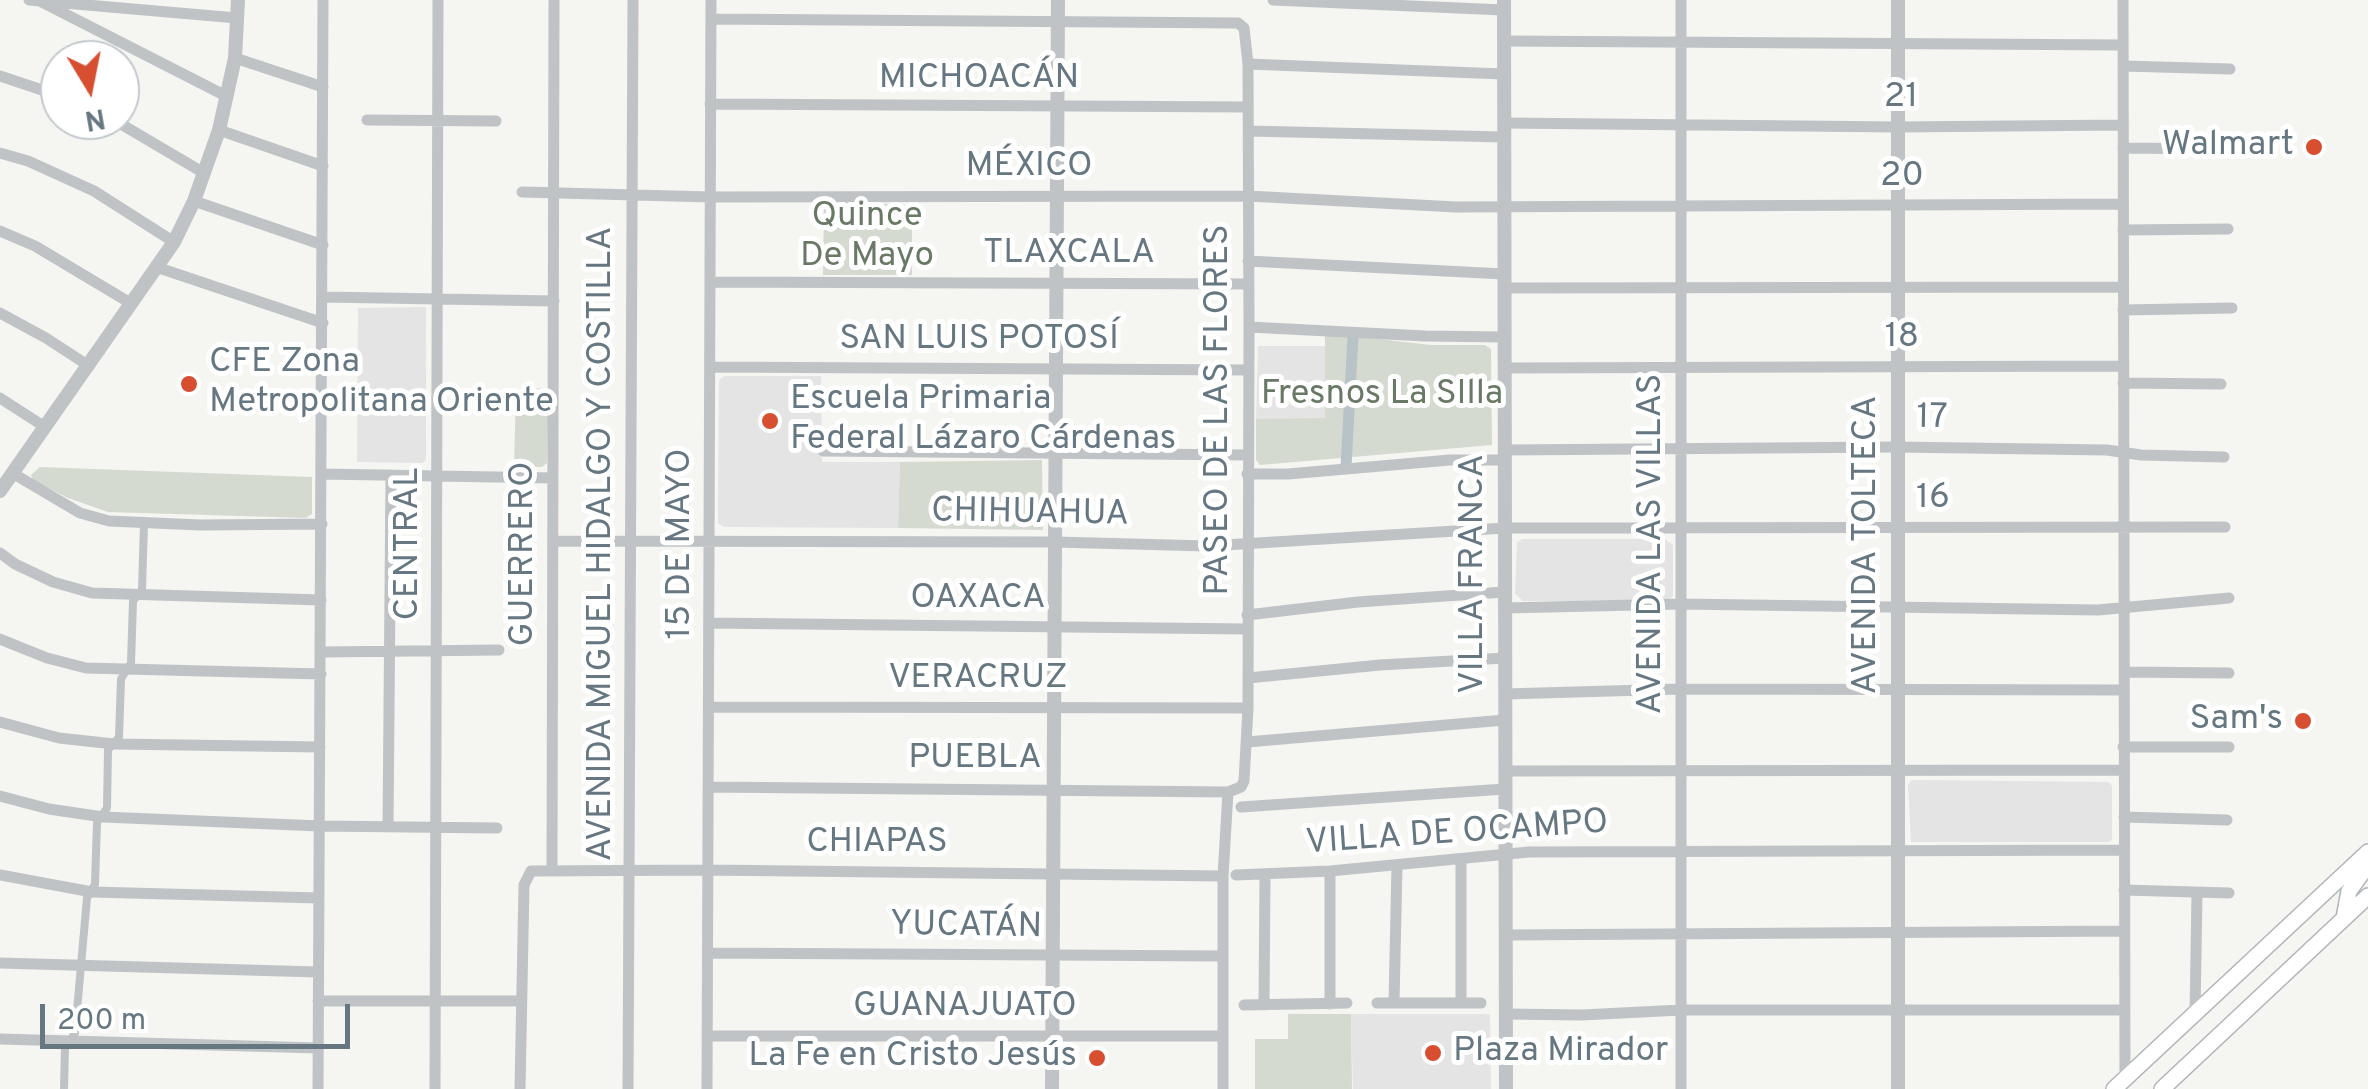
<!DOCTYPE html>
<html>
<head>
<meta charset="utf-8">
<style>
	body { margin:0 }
	#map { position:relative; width:2368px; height:1089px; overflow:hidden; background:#f5f5f2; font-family:Overpass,sans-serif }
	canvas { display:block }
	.north { position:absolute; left:40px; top:40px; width:100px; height:100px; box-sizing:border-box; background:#fff; border:2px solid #c2c9cd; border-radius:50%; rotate:170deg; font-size:28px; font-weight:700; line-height:40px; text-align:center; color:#667781 }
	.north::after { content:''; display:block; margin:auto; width:35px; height:45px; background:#d74e30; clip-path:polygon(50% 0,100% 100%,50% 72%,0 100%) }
	.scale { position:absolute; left:40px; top:1004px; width:310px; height:45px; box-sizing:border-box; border:5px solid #667781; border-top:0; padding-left:12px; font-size:30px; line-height:35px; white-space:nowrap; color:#667781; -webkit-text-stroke:8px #fff; paint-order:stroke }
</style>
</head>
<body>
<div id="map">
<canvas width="2368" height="1089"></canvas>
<div class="north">N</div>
<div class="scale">200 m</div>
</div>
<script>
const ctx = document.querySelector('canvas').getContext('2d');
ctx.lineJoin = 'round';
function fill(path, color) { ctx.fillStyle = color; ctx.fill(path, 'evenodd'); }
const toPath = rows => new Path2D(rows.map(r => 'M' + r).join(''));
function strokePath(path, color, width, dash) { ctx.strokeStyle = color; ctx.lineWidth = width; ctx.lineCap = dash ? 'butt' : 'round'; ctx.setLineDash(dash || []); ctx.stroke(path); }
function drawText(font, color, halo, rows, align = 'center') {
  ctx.font = font + ' Overpass,sans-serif'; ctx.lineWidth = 10; ctx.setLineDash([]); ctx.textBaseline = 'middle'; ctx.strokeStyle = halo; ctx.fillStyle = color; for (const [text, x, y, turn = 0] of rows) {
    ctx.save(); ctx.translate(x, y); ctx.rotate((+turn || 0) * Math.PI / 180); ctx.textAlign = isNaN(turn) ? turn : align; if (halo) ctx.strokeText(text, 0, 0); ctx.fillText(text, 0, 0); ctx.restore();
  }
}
fill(toPath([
	[426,307,426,460,422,463,357,462,358,308],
	[1258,346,1325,346,1326,419,1256,419],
	[724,376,821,376,822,462,900,462,898,528,724,527,718,523,719,380],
	[1522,539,1665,539,1673,545,1673,596,1667,601,1523,601,1515,594,1517,543],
	[1912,780,2109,782,2112,786,2112,840,2109,842,1911,842,1908,785],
	[1351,1014,1490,1014,1491,1089,1353,1089]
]), '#e3e4e3');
fill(toPath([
	[824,201,912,205,912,275,823,275],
	[1325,333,1431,345,1485,345,1491,349,1492,445,1260,465,1256,460,1256,419,1325,418],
	[549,388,547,463,542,467,514,467,516,389],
	[1042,460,1043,530,898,528,900,462],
	[40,467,312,477,312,514,306,518,108,512,68,498,33,480,31,475],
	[1288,1014,1351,1014,1352,1089,1255,1089,1255,1039,1288,1039]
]), '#d5dad1');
strokePath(toPath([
	[1346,467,1353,336]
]), '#b8c3c7', 11);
const secondary = toPath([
	[2344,918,2349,891,2368,865],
	[2114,1089,2368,852],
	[2162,1089,2368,896]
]);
strokePath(secondary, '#afb5b9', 18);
strokePath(toPath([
	[64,1089,65,1048,75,1033,87,898,95,884,97,822,107,808,108,750,119,737,121,679,131,663,133,601,142,590,144,524]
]), '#bfc3c6', 8);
strokePath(toPath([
	[29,0,237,18],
	[1273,0,1504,10],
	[1681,0,1681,1089],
	[2123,0,2125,1078],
	[40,1,226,96],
	[1504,41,2123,45],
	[235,58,323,87],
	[1248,64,1503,74],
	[2123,66,2230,69],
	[0,76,60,96],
	[710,104,1248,107],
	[114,120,204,173],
	[367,120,496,121],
	[1504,123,1898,127,2123,125],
	[219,130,323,166],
	[1249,131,1503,137],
	[2123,148,2230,149],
	[0,153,28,161,94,191,174,242],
	[522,192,711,197,1248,196,1456,207,2123,204],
	[194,201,323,245],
	[2123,230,2228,229],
	[0,231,35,246,132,304],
	[1248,261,1504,274],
	[159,268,323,323],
	[710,282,1248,284],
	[1504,288,2122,287],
	[324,297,554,301],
	[2123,310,2232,308],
	[0,313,46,338,89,366],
	[1249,327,1425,336,1504,337],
	[710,367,1248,370],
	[1504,368,2123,366],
	[2123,383,2221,384],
	[0,398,45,427],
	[1506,450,1896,447,2107,450,2141,455,2224,457],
	[823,451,1247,455],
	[14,474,80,513,109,521,200,525,322,524],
	[322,474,553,478],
	[1247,474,1288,474,1450,460,1505,460],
	[553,541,1055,542,1208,546,1505,528,2225,527],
	[0,553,15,564,53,582,92,593,321,600],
	[1504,608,1681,604,2098,610,2229,598],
	[1247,615,1358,602,1504,592],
	[709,623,1247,629],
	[0,639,47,658,86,668,321,674],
	[322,652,499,650],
	[2124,672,2229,673],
	[1248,678,1380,665,1505,658],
	[1505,694,1680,689,2124,690],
	[709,707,1248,708],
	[0,722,59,738,114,744,320,747],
	[1247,742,1505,720],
	[2123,747,2229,747],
	[1505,771,2124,770],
	[709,787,1228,792,1241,787,1244,781,1248,708,1249,327,1248,64,1244,28,1238,23,711,19],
	[0,796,49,809,103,817,320,826,497,828],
	[1241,807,1505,789],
	[2124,817,2227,820],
	[388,827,391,475],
	[1461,861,1461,1003],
	[552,869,554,0],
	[1330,871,1330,1004],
	[0,875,92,892,319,898],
	[1236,875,1330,871,1529,852,2124,850],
	[2124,890,2229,893],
	[1506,935,2124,931],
	[709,953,1223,956],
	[0,963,318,972],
	[318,1001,521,1001],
	[1377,1003,1481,1003],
	[1394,1003,1397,866],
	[1244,1005,1347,1003],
	[1264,1005,1265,875],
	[1507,1014,1582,1015,1681,1010,2124,1010],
	[2195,1014,2197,894],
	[707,1036,1223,1036],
	[0,1039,318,1048],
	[318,1089,323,0],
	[435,1089,438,0],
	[520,1089,524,885,531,871,708,870,1223,876],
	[628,1089,633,0],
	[707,1089,711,0],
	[1223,1089,1223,876,1228,792]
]), '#bfc3c6', 11);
strokePath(toPath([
	[1504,0,1506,1089],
	[1898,0,1898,1089],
	[0,491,174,242,194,201,219,130,235,58,238,0],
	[1052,1089,1058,0]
]), '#bfc3c6', 14);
strokePath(secondary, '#fff', 15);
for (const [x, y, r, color] of [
	[2314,147,10,"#d74e30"],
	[189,384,10,"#d74e30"],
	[770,421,10,"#d74e30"],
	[2303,721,10,"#d74e30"],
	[1433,1053,10,"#d74e30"],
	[1097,1058,10,"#d74e30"]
]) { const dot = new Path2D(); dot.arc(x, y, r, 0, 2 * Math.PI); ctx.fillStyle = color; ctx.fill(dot); strokePath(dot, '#fff', 4); }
drawText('35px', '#667781', '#fff', [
	["MICHOACÁN",979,80],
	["21",1901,99],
	["MÉXICO",1029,168],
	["20",1902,178],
	["TLAXCALA",1069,255],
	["18",1902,339],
	["SAN LUIS POTOSÍ",979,341],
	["PASEO DE LAS FLORES",1220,410,-90],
	["17",1932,420,1],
	["16",1933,500],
	["CHIHUAHUA",1030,515,1],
	["CENTRAL",410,544,-90],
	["AVENIDA MIGUEL HIDALGO Y COSTILLA",603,544,-90],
	["15 DE MAYO",682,544,-90],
	["AVENIDA LAS VILLAS",1653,544,-90],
	["AVENIDA TOLTECA",1868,545,-90],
	["GUERRERO",525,554,-90],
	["VILLA FRANCA",1475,574,-90],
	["OAXACA",978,600],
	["VERACRUZ",978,680],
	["PUEBLA",975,760],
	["VILLA DE OCAMPO",1457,835,-4],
	["CHIAPAS",877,844],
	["YUCATÁN",966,928,1],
	["GUANAJUATO",965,1008]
]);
drawText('35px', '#667781', '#fff', [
	["Walmart",2294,147],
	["CFE Zona",209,364,"left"],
	["Metropolitana Oriente",209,404,"left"],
	["Escuela Primaria",790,401,"left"],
	["Federal Lázaro Cárdenas",790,441,"left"],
	["Sam's",2283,721],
	["Plaza Mirador",1453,1053,"left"],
	["La Fe en Cristo Jesús",1077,1058]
], 'right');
drawText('35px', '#6a7965', '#fff', [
	["Quince",867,218],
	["De Mayo",867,258],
	["Fresnos La SIlla",1382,396]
]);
</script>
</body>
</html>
